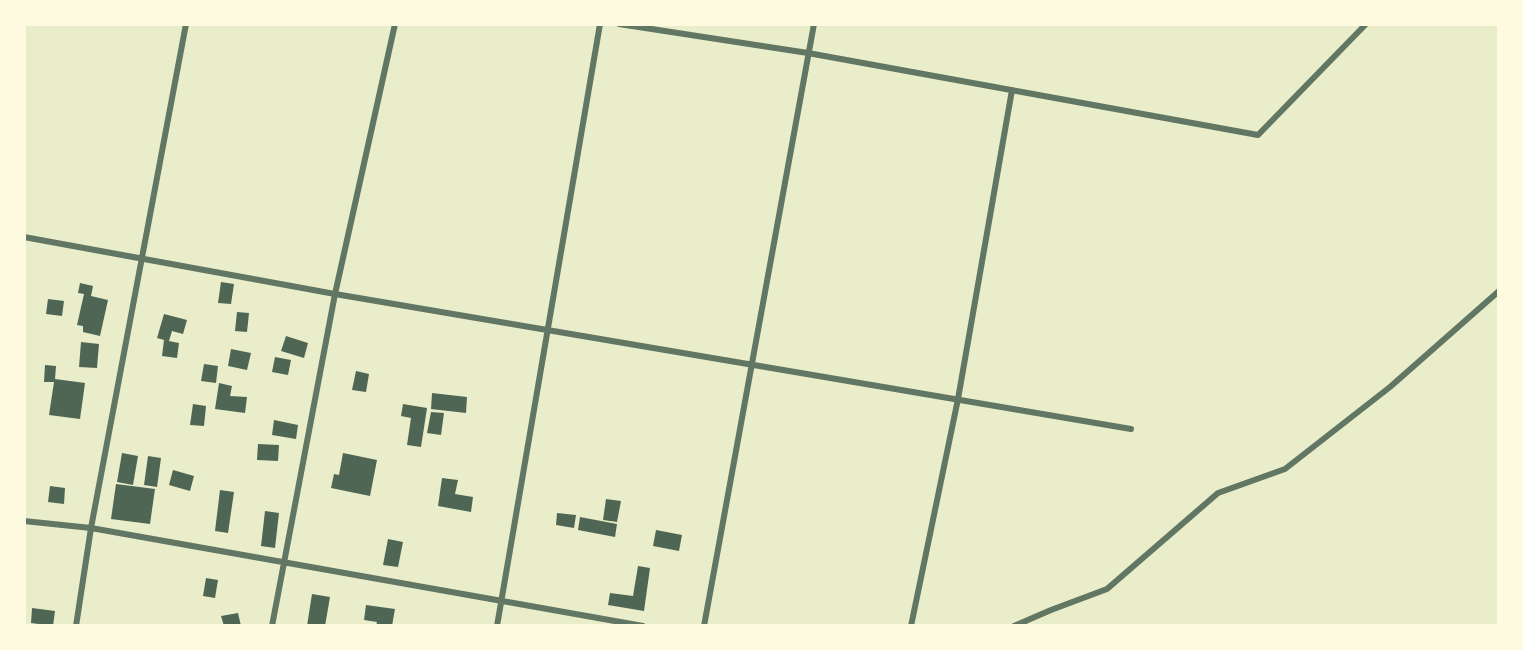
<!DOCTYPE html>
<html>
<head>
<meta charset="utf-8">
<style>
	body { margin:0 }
	#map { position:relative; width:1523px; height:650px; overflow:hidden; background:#e9edc9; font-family:"Work Sans",sans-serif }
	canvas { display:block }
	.frame { position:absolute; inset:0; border:26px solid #fefae0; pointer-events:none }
</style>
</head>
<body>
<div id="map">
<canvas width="1523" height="650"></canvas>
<div class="frame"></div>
</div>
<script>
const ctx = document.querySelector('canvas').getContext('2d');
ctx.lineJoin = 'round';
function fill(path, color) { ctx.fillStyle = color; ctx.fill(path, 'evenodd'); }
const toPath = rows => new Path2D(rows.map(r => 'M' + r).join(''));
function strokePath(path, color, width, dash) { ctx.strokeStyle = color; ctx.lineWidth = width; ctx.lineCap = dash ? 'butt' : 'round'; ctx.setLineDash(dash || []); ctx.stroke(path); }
fill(toPath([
	[221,282,234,284,231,304,218,303],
	[80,283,93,286,91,296,108,300,100,336,83,332,83,326,77,325,84,294,78,293],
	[48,299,64,301,62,316,46,314],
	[237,312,249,313,247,332,235,331],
	[164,314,187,320,183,334,172,331,169,341,179,343,177,358,162,356,164,340,157,338],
	[286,336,308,343,304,358,281,351],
	[81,342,99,344,97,368,79,367],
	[231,349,251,353,247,370,228,366],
	[275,357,291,360,288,375,272,372],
	[204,364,218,366,216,383,201,381],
	[45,365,56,366,55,379,85,383,80,419,49,415,54,382,44,382],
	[356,371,369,374,366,392,352,390],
	[219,383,232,386,230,396,247,397,245,413,215,409],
	[432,393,467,397,466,413,431,409],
	[193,404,206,406,204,426,190,425],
	[403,404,427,408,421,447,407,445,411,418,401,416],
	[431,412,444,413,441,435,427,433],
	[274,420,298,425,296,439,272,435],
	[258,444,279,445,278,461,257,460],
	[122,453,138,456,133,485,117,482],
	[343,453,377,460,370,496,331,488,334,474,339,475],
	[148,456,161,458,157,487,144,485],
	[173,470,194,476,190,491,169,485],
	[442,478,458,480,455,494,473,497,471,512,438,506],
	[116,484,155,489,150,524,111,519],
	[50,486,65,488,64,504,48,502],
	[220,490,234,492,228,533,215,531],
	[606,499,621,501,617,522,603,520],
	[265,511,279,513,275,548,261,546],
	[557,513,576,515,574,528,556,525],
	[580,517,617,524,615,537,578,530],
	[656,530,682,535,679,551,653,546],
	[388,539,403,542,398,567,383,565],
	[638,566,650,568,644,611,608,605,610,593,633,596],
	[206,578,218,580,215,598,203,596],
	[312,594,330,597,325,626,307,626],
	[366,605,395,609,392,626,376,626,377,622,364,620],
	[32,608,55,611,53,626,31,623],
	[238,613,241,626,224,626,221,616]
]), '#4f6655');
strokePath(toPath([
	[619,24,808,53,1258,135,1366,24],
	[24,237,335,294,1131,429],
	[24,521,91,528,643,626],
	[76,626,91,528,186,24],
	[272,626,335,294,395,24],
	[497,626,600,24],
	[704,626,814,24],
	[911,626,958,399,1012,90],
	[1014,626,1051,610,1107,589,1218,493,1285,469,1390,387,1499,291]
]), '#617663', 6);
</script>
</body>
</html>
